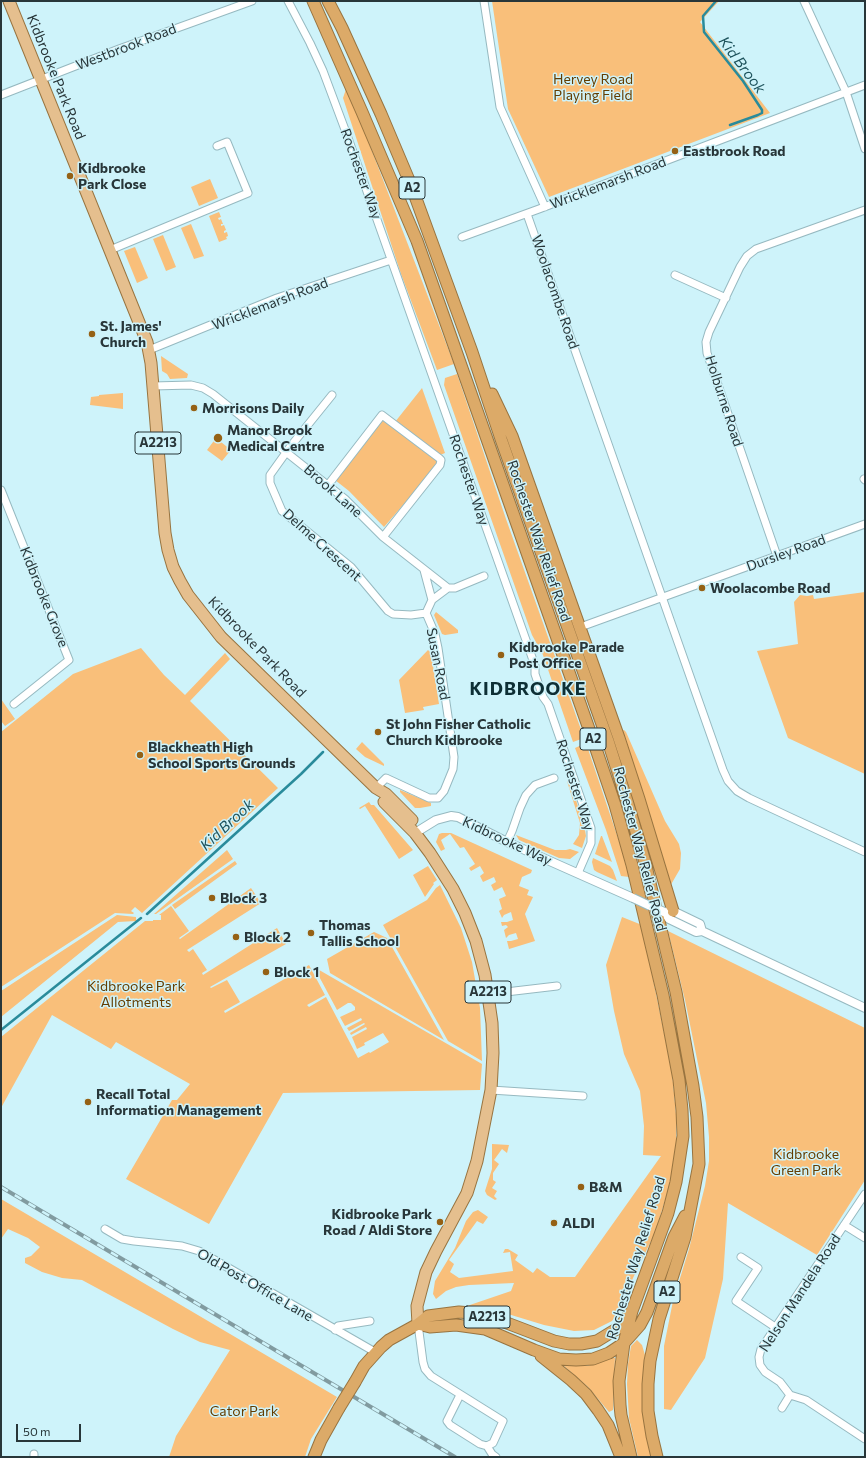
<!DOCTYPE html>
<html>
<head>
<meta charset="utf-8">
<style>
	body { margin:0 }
	#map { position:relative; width:866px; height:1458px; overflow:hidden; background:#cef3fa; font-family:Commissioner,sans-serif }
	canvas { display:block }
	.frame { position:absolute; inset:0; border:2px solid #283639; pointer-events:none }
	.scale { position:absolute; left:16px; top:1424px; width:65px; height:18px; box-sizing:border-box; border:2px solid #283639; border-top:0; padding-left:5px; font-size:12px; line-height:14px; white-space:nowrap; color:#283639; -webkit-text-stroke:3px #cef3fa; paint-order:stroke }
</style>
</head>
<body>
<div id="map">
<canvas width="866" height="1458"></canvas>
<div class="frame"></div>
<div class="scale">50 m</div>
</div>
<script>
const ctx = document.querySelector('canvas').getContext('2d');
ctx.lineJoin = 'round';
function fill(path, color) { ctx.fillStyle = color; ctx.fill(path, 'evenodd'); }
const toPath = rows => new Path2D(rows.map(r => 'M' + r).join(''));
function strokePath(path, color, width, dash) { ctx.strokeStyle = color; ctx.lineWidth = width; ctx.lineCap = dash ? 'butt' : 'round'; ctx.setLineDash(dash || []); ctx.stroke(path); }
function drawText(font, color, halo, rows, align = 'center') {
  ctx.font = font + ' Commissioner,sans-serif'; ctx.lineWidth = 3; ctx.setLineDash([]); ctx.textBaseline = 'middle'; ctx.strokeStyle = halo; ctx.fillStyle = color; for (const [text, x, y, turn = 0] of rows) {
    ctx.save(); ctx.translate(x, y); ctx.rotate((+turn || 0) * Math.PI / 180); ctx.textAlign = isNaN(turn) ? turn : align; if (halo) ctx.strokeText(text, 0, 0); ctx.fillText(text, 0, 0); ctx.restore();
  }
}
fill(toPath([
	[492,1,719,1,700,22,770,113,549,197,508,109],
	[346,89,365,133,454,364,437,370,401,274,343,98],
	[210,179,218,198,199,206,191,187],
	[219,212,221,217,218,218,219,220,221,219,223,224,221,224,221,226,224,225,226,230,224,231,224,233,227,232,228,236,226,237,227,239,219,242,209,216],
	[191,224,204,256,194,259,181,228],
	[163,235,176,267,166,271,153,239],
	[135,247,148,278,137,283,124,251],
	[161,356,188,374,187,378,170,379,167,374,162,371],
	[457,374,506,519,584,738,573,742,543,655,532,635,444,385,445,378],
	[422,388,445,453,440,455,395,422],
	[123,393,123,409,90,405,91,397,99,396,99,395],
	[383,418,436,459,437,461,436,467,384,527,349,491,335,480],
	[216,438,231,450,222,461,207,450],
	[865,592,865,774,788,738,757,651,798,644,794,602,800,595,807,596,813,595,814,599],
	[436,612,458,630,458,633,445,635,442,634,434,615],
	[141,648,164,675,185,695,225,653,230,659,190,701,278,788,142,913,135,907,131,911,134,913,133,914,115,913,1,987,1,732,73,674],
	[428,650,431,653,439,704,423,707,424,710,405,713,399,680],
	[1,699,15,719,5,726,1,721],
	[624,730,626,732,665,821,679,844,681,853,680,869,669,888,619,732],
	[362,742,384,764,384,766,365,757,356,749],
	[586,743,626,862,629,877,621,876,606,830,575,748],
	[570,780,585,830,586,836,582,848,573,844,579,835,580,823,567,781],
	[400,790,431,803,431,806,420,808,415,808,400,792],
	[369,802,371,805,374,805,413,850,399,859,365,806,360,809,359,808],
	[442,833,451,833,532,870,531,873,522,877,519,886,529,890,527,895,533,897,525,914,535,941,509,949,507,941,511,941,518,939,516,933,509,935,506,938,504,930,508,927,506,925,502,926,501,922,507,922,513,920,511,912,504,915,502,918,499,911,502,909,499,899,506,896,502,887,494,891,491,885,496,882,494,877,483,882,480,876,484,873,480,866,471,871,469,868,475,864,464,847,460,848,450,834,441,840,445,849,441,851,436,842,439,834],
	[516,835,555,850,566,850,570,849,579,852,570,859,559,858,519,840],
	[601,836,602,836,612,862,595,854],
	[227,850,233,859,156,914,154,914],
	[593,858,610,866,613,870,617,881,597,872,594,870,592,862],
	[235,861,237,864,175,909,172,905],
	[428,866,437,880,433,883,434,884,425,897,413,875],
	[440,885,461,928,472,962,480,1008,482,1061,448,1041,383,925,427,900,436,888],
	[251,888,261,903,187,950,189,952,193,949,207,970,202,973,203,975,277,928,286,944,210,987,211,988,227,980,240,1002,224,1011,225,1013,309,965,325,995,307,1005,309,1007,326,997,358,1058,369,1052,370,1053,389,1042,383,1033,364,1043,365,1045,357,1049,352,1037,367,1029,366,1027,351,1035,350,1033,365,1024,364,1023,349,1031,347,1028,362,1020,361,1018,345,1026,340,1017,355,1010,355,1007,351,1003,348,1003,337,1010,314,967,482,1064,480,1090,283,1093,209,1224,126,1179,172,1100,177,1100,190,1084,116,1042,111,1049,52,1015,1,1108,1,1037,145,921,153,921,153,920,161,920,161,915,159,915,171,906,189,931,179,938,180,939],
	[117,915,136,917,136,921,118,922,1,1017,1,991],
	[622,917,642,925,672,1072,676,1114,676,1148,674,1171,655,1233,633,1278,620,1310,612,1321,594,1330,574,1331,544,1325,508,1314,464,1307,511,1291,514,1283,469,1285,456,1287,446,1291,436,1299,433,1294,435,1281,455,1248,466,1221,473,1212,478,1210,488,1217,483,1224,477,1221,449,1260,454,1264,450,1272,459,1278,513,1271,510,1252,503,1253,505,1249,508,1249,518,1255,515,1260,533,1273,537,1268,550,1277,575,1277,661,1156,643,1155,644,1126,640,1091,624,1054,614,1011,606,965],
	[668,931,865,1028,865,1180,817,1255,728,1203,723,1279,705,1358,671,1410,664,1409,664,1346,673,1301,689,1249,705,1186,709,1161,709,1137,706,1103,685,1000],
	[374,932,387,938,444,1040,330,973,327,959],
	[492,1144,509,1145,507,1153,502,1149,494,1160,499,1164,493,1173,493,1180,496,1182,492,1188,497,1191,494,1196,497,1199,495,1200,487,1195,485,1191,492,1169],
	[1,1199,337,1397,311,1439,305,1457,169,1457,176,1436,230,1350,200,1342,173,1329,82,1280,62,1278,42,1272,25,1263,25,1258,31,1256,40,1247,28,1238,8,1229,1,1239],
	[637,1340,642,1345,645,1355,644,1368,644,1415,645,1430,652,1457,638,1457,629,1418,627,1384,628,1364,631,1346],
	[613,1358,615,1358,613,1410,609,1412,588,1387,564,1366,587,1366]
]), '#f9bf7a');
strokePath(toPath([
	[716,1,703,16,704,32,743,81,762,110,762,113,758,115,730,125],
	[147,914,301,774,323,752],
	[1,1030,141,918]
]), '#298b9b', 2.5);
const minor = toPath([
	[288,1,310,43,323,71,347,135,526,640,535,666,535,674,543,697,548,704,591,828,591,843,578,873],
	[484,1,500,107,545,207],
	[804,1,846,92,865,149],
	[1,95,119,49,252,1],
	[527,214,723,770,728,781,737,791,749,798,865,852],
	[462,237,539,209,865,85],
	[110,250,248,193,227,142,217,146],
	[675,275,726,298],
	[149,350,277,298,391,260],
	[153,386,191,385,203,388,213,394,345,499,383,537,448,588,455,588,484,576],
	[332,395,290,447,270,475,270,483,282,511,351,567,388,611,393,614,411,615,426,613,432,600,448,588],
	[864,479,865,480],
	[328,485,382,415,439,458,441,460,440,465,383,537],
	[1,490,69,660,14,704],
	[777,556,707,353,706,342,709,332,740,267,747,256,756,249,865,210],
	[424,570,432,600],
	[586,625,865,524],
	[376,788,386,778,429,798,438,798,444,791,453,769,454,757,438,648,435,634,426,613],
	[507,842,512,831,520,808,526,795,535,785,554,778],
	[489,994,557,986],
	[491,1090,583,1096],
	[865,1194,761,1349,759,1357,760,1365,765,1372,780,1382,790,1395,806,1400,865,1439],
	[844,1225,865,1238],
	[105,1229,122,1239,134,1241,182,1246,199,1251,375,1352],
	[741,1257,758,1268,736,1301,775,1327],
	[418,1324,423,1362,425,1369,431,1376,503,1421,493,1443,487,1446,480,1444,450,1425,447,1421,460,1395],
	[335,1330,338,1326,370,1321],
	[782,1408,790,1395],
	[487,1446,492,1454,496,1457],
	[34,1454,34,1457]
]);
const tertiary = toPath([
	[415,833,436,820,451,816,458,817,507,842,633,898],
	[702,931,700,924,673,911,664,912,669,919,696,932,702,931,865,1008]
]);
const primary = toPath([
	[9,1,147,342,151,363,165,533,168,550,173,567,180,581,188,595,221,637,376,788,386,794,412,820],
	[384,802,415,833,430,853,453,889,465,913,476,941,485,975,492,1023,493,1053,491,1090,477,1161,467,1193,436,1251,426,1272,417,1306,418,1324]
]);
const trunk = toPath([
	[313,1,362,112,417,241,469,388,595,746,615,805,632,865,663,995,679,1080,682,1110,683,1136,676,1182,668,1213,632,1311,624,1343,619,1381,620,1405,621,1415,631,1457],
	[328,1,342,28,381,114,411,185,472,352,501,439,608,741,627,801,645,862,676,992,693,1086,697,1117,699,1164,685,1237,659,1319,650,1361,648,1384,648,1411,652,1436,657,1457],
	[492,394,512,436,619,738,639,799,673,911],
	[418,1324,430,1327,456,1325,485,1329,534,1350,559,1359,576,1360,593,1359,609,1353,624,1343,640,1325,647,1312,674,1237,685,1216],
	[541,1356,571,1380,586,1394,598,1410,608,1425,621,1457],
	[355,1382,364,1366,381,1347,389,1340,418,1324,428,1316,459,1312,471,1313,499,1320,554,1341,569,1344,581,1344,597,1341,610,1333,620,1327,629,1314],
	[314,1457,321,1440,339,1408]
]);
strokePath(minor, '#96b9c0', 9);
strokePath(tertiary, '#96b9c0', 10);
strokePath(primary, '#987440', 13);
strokePath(trunk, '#987440', 13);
strokePath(minor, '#fff', 7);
strokePath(tertiary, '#fff', 8);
strokePath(primary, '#e5bf8e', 11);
strokePath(trunk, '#dcaa68', 11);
const rail = toPath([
	[1,1187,455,1457]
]);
strokePath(rail, '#819ba0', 4);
strokePath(rail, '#cef3fa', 2.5, [8]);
const tertiaryBridge = toPath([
	[633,898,650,906],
	[653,907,664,912]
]);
const trunkBridge = toPath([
	[339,1408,355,1382]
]);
strokePath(tertiaryBridge, '#96b9c0', 10, []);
strokePath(trunkBridge, '#987440', 13, []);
strokePath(tertiaryBridge, '#fff', 8);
strokePath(trunkBridge, '#dcaa68', 11);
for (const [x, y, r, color] of [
	[675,151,4,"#956115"],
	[70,176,4,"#956115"],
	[92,334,4,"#956115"],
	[194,408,4,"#956115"],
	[218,438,5,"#956115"],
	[702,588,4,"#956115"],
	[501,655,4,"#956115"],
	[378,732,4,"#956115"],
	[140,755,4,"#956115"],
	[212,898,4,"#956115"],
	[311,933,4,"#956115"],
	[236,937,4,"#956115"],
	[266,972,4,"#956115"],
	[88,1102,4,"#956115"],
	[581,1187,4,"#956115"],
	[440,1222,4,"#956115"],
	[554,1223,4,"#956115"]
]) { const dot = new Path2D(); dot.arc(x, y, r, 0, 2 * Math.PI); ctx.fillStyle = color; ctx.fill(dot); strokePath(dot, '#cef3fa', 1.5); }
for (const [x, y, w] of [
	[412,188,26],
	[158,443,46],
	[593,739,26],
	[488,992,46],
	[667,1292,26],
	[487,1317,46]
]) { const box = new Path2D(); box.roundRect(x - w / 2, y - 11, w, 22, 3); ctx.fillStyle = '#cef3fa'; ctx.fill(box); strokePath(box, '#283639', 1); }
drawText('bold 13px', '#283639', null, [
	["A2",412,188],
	["A2213",158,443],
	["A2",593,739],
	["A2213",488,992],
	["A2",667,1292],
	["A2213",487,1317]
]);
drawText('14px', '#283639', '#cef3fa', [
	["Westbrook Road",126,47,-21],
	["Kidbrooke Park Road",56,77,68],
	["Rochester Way",361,174,70],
	["Wricklemarsh Road",608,183,-21],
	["Woolacombe Road",555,292,71],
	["Wricklemarsh Road",270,304,-21],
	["Holburne Road",724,401,72],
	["Rochester Way",469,480,71],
	["Brook Lane",333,491,41],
	["Rochester Way Relief Road",539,541,71],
	["Delme Crescent",322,545,42],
	["Dursley Road",786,553,-20],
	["Kidbrooke Grove",44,597,68],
	["Kidbrooke Park Road",257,647,46],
	["Susan Road",438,664,79],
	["Rochester Way",575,785,72],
	["Kidbrooke Way",507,841,25],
	["Rochester Way Relief Road",640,849,75],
	["Rochester Way Relief Road",636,1258,-73],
	["Old Post Office Lane",255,1285,30],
	["Nelson Mandela Road",800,1293,-57]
]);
drawText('14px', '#643d01', '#cef3fa', [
	["Hervey Road",593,79],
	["Playing Field",593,95],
	["Kidbrooke Park",136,986],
	["Allotments",136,1002],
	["Kidbrooke",806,1154],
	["Green Park",806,1170],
	["Cator Park",244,1411]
]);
drawText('bold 14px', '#283639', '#cef3fa', [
	["Eastbrook Road",683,151],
	["Kidbrooke",78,168],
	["Park Close",78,184],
	["St. James'",100,326],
	["Church",100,342],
	["Morrisons Daily",202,408],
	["Manor Brook",227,430],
	["Medical Centre",227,446],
	["Woolacombe Road",710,588],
	["Kidbrooke Parade",509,647],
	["Post Office",509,663],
	["St John Fisher Catholic",386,724],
	["Church Kidbrooke",386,740],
	["Blackheath High",148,747],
	["School Sports Grounds",148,763],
	["Block 3",220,898],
	["Thomas",319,925],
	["Tallis School",319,941],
	["Block 2",244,937],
	["Block 1",274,972],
	["Recall Total",96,1094],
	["Information Management",96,1110],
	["B&M",589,1187],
	["Kidbrooke Park",432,1214,"right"],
	["Road / Aldi Store",432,1230,"right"],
	["ALDI",562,1223]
], 'left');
drawText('italic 15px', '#1e535c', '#cef3fa', [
	["Kid Brook",742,65,53],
	["Kid Brook",227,825,-43]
]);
ctx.letterSpacing = '1px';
drawText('bold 18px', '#0e2f35', '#cef3fa', [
	["KIDBROOKE",528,689]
]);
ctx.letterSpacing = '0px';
</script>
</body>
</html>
